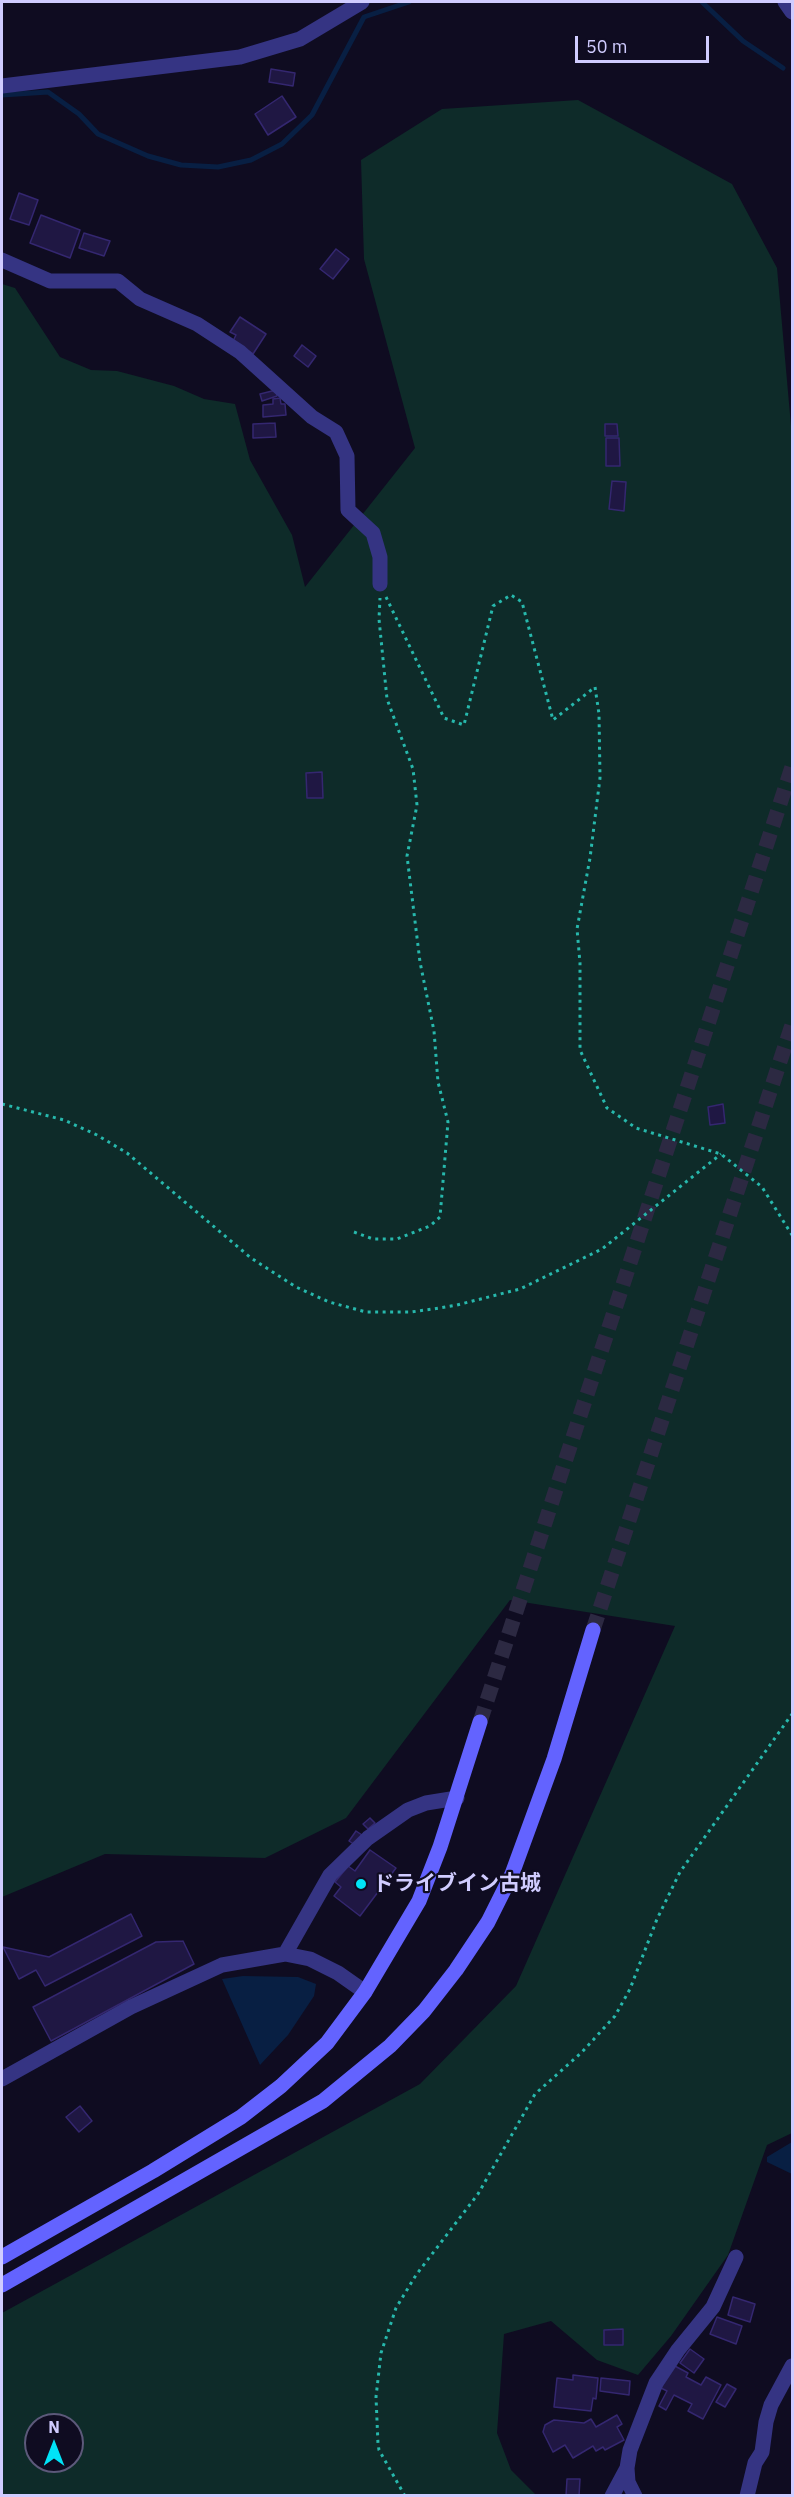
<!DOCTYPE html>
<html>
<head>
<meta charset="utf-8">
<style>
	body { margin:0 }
	#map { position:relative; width:794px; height:2497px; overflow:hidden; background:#0f0c21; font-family:"IBM Plex Sans",sans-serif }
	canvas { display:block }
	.frame { position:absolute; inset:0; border:3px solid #d0ccff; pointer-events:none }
	.north { position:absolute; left:24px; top:2413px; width:60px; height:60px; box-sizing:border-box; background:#0f0c21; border:2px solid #5c597a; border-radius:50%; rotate:0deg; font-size:16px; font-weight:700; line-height:24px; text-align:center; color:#d0ccff }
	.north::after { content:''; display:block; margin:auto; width:21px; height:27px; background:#00e3f7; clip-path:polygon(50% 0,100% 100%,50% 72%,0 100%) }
	.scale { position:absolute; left:575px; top:36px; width:134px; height:27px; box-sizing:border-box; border:3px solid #d0ccff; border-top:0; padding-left:8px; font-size:18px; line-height:21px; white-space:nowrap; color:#d0ccff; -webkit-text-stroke:4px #0f0c21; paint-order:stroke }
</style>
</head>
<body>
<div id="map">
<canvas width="794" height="2497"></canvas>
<div class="frame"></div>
<div class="north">N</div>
<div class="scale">50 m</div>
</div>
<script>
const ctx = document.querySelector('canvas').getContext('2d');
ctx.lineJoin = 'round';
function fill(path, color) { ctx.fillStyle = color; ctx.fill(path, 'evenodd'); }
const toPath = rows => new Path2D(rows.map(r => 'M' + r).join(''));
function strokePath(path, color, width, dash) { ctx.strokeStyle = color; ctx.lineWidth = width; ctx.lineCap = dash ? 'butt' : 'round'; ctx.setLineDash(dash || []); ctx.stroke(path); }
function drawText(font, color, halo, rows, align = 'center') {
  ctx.font = font + ' "IBM Plex Sans","Noto Sans JP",sans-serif'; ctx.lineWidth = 4.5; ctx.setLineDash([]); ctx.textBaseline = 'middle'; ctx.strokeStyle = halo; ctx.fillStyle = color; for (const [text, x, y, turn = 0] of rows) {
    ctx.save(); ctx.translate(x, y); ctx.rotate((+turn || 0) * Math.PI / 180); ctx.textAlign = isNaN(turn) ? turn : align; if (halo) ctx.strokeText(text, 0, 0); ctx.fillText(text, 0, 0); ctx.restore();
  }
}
fill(toPath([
	[578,100,732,184,777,268,792,437,792,2133,767,2145,728,2255,671,2336,638,2375,597,2360,551,2321,504,2334,497,2433,511,2470,536,2495,2,2495,2,2313,420,2084,516,1986,675,1626,510,1600,346,1818,265,1858,105,1854,2,1897,2,284,15,288,60,357,91,370,117,371,174,386,204,399,235,404,250,460,292,535,305,587,415,448,364,259,361,160,442,109],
	[36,2425,72,2425,72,2461,36,2461]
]), '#0e2b29');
fill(toPath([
	[243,1976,298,1977,316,1984,314,1996,288,2035,260,2065,222,1979],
	[792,2142,792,2174,767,2162,767,2157]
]), '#081f43');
strokePath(toPath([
	[702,2,743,41,783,68],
	[2,95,48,92,79,114,98,134,148,156,181,165,218,167,251,160,282,144,312,115,364,17,409,2]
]), '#081f43', 5);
const building = toPath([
	[271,69,295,73,293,86,269,82,271,69],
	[282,96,296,117,268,135,255,114,282,96],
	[19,193,38,200,29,225,10,219,19,193],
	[41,215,80,230,70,258,30,243,41,215],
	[84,233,110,241,104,256,79,248,84,233],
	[336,249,349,259,333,279,320,269,336,249],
	[240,317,266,334,253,354,233,341,236,335,230,332,240,317],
	[302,345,316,356,308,367,294,356,302,345],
	[276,390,277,396,262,401,260,394,276,390],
	[280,398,281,404,285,404,286,415,263,417,263,405,273,404,273,399,280,398],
	[275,423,276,437,253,438,253,424,275,423],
	[605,424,617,424,618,436,605,436,605,424],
	[606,438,619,438,620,466,606,466,606,438],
	[612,481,626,482,624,511,609,509,612,481],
	[322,772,323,798,307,798,306,773,322,772],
	[723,1104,725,1123,710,1125,708,1107,723,1104],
	[370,1818,375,1823,368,1829,363,1824,370,1818],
	[356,1831,362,1835,355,1845,349,1841,356,1831],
	[370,1850,396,1868,360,1916,334,1896,341,1887,335,1882,348,1866,355,1871,370,1850],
	[131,1914,142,1936,45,1986,36,1970,19,1979,3,1947,49,1957,131,1914],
	[183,1941,194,1964,51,2041,33,2007,156,1942,183,1941],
	[80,2106,92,2121,79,2132,66,2117,80,2106],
	[733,2297,755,2304,750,2322,728,2315,733,2297],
	[717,2317,742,2326,736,2344,710,2334,717,2317],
	[623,2329,623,2345,604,2345,604,2330,623,2329],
	[690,2349,704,2359,694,2373,680,2363,690,2349],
	[673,2365,688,2373,686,2377,701,2385,706,2377,721,2385,703,2419,688,2411,692,2404,674,2395,666,2410,659,2406,667,2391,661,2388,673,2365],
	[573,2375,598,2378,596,2399,593,2398,591,2411,554,2407,557,2378,573,2380,573,2375],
	[601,2378,630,2381,629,2395,600,2391,601,2378],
	[727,2384,736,2389,725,2407,716,2402,727,2384],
	[617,2415,622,2424,617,2427,624,2440,605,2450,603,2447,596,2451,593,2446,573,2458,565,2445,553,2452,543,2432,545,2425,554,2420,584,2423,591,2419,596,2427,617,2415],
	[567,2479,580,2479,579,2496,566,2496,567,2479]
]);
fill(building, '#1f1743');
strokePath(building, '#342770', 1.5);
strokePath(toPath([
	[593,1630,792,1025],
	[480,1722,792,767]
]), '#2c2942', 15, [15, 8]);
strokePath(toPath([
	[386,597,444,718,464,725,493,606,511,595,522,602,553,720,595,687,599,714,600,778,590,858,577,929,580,963,580,1050,607,1108,636,1128,721,1154,762,1187,792,1235],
	[2,1104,64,1120,97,1135,127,1153,251,1258,296,1287,329,1302,366,1312,411,1312,433,1309,457,1305,520,1289,602,1249,721,1154],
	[354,1232,373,1239,397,1239,430,1226,440,1217,448,1122,438,1082,434,1031,420,962,407,856,417,805,413,769,387,699,379,619,380,598],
	[405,2496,379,2450,378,2444,376,2397,381,2353,396,2308,416,2275,478,2194,535,2094,582,2052,615,2016,630,1989,657,1919,680,1872,792,1714]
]), '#27b8ac', 3, [3, 4.5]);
strokePath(toPath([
	[785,2,792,12],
	[2,86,240,57,300,39,362,2],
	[2,260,50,281,118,281,140,299,197,324,240,352,312,417,336,432,347,456,348,510,373,533,380,557,380,584],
	[285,1954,330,1875,368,1838,408,1810,426,1803,457,1798],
	[2,2079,131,2007,222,1965,285,1954,310,1959,338,1973,365,1992],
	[612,2496,627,2468],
	[635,2496,628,2482,627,2468,630,2450,656,2383,678,2350,713,2307,736,2257],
	[747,2496,755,2463,762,2452,766,2422,771,2405,792,2366]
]), '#353483', 15);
strokePath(toPath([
	[2,2257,153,2171,241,2117,281,2086,327,2043,365,1992,419,1901,440,1847,480,1722],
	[2,2285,323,2101,390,2046,424,2011,456,1970,488,1922,512,1874,554,1759,593,1630]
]), '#6363ff', 15);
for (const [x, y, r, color] of [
	[361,1884,6,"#00e3f7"]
]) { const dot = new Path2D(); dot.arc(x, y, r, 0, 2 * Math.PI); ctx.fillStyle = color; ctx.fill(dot); strokePath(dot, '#0f0c21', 2); }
drawText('bold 21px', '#d0ccff', '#0f0c21', [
	["ドライブイン古城",373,1884]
], 'left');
</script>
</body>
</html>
